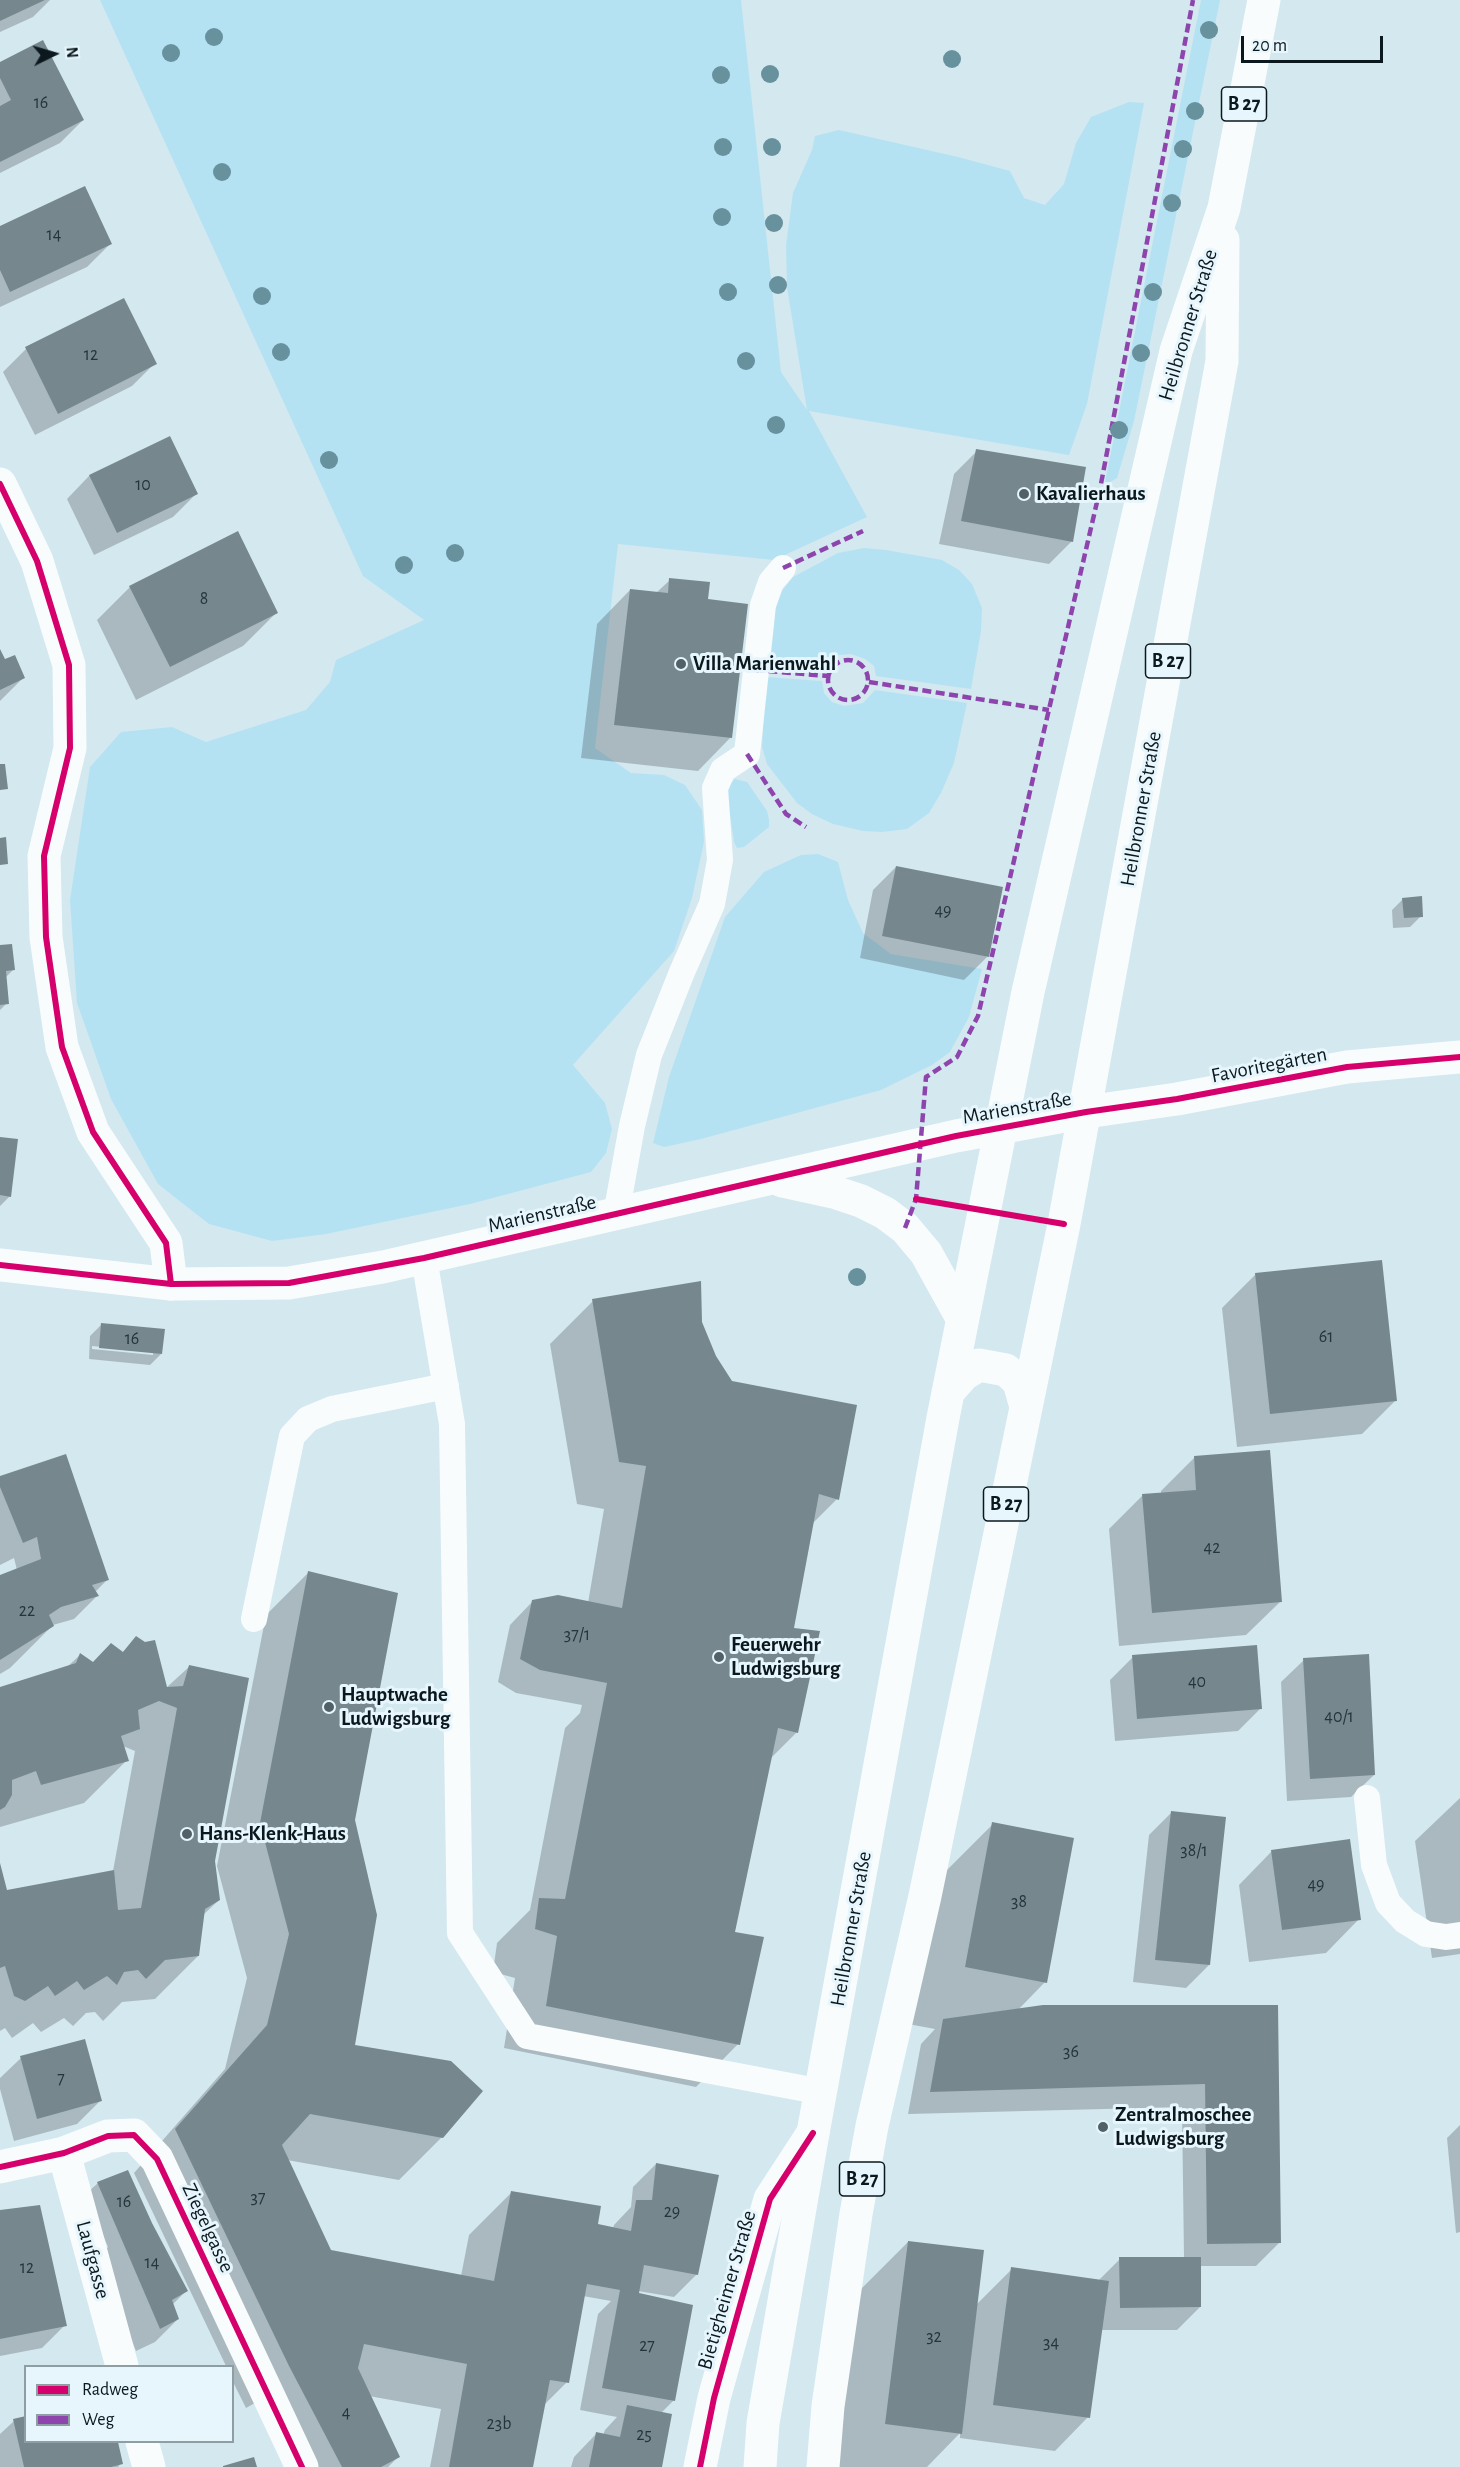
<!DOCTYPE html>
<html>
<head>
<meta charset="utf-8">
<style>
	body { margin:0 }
	#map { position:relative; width:1460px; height:2467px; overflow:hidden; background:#d4e8ef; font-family:"Alegreya Sans",sans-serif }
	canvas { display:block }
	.legend { position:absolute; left:24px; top:2365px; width:210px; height:78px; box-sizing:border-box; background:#e7f6fc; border:2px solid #8f9ea3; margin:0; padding:8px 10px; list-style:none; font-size:18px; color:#0b191e }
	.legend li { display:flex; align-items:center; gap:12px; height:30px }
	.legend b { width:30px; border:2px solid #8f9ea3 }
	.north { position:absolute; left:24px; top:24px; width:60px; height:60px; -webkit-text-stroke:4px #e7f6fc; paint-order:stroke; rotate:85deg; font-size:16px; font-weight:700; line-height:24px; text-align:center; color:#0b191e }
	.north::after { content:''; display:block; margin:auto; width:21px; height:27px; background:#0b191e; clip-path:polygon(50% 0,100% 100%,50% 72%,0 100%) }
	.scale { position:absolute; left:1241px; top:36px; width:142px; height:27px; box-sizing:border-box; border:3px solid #0b191e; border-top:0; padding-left:8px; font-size:18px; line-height:21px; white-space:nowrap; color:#0b191e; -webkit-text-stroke:4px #e7f6fc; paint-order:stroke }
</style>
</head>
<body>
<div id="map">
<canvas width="1460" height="2467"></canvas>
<ul class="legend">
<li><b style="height:8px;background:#d6006c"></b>Radweg</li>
<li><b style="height:8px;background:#8e44ad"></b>Weg</li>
</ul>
<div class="north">N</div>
<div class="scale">20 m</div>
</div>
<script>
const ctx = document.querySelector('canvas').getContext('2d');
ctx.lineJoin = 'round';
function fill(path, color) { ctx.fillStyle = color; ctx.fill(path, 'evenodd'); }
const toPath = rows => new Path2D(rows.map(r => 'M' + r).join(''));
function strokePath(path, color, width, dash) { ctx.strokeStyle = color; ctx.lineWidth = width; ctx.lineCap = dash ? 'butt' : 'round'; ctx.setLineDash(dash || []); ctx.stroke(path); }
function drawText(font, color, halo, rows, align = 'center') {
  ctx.font = font + ' "Alegreya Sans",sans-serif'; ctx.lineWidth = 6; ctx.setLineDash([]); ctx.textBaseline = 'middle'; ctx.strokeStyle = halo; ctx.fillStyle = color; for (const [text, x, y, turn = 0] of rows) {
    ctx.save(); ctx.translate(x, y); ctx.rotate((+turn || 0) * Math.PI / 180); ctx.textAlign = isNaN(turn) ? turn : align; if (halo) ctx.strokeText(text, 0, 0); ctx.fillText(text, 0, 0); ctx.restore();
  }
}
fill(toPath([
	[100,0,741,0,781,372,807,410,787,287,786,245,793,193,812,150,815,136,839,130,958,157,1010,171,1024,198,1045,205,1064,184,1076,143,1091,117,1129,102,1144,103,1087,404,1069,455,809,411,867,517,774,560,618,544,595,748,631,773,664,775,685,785,702,810,704,842,692,898,674,951,573,1065,605,1103,612,1129,606,1153,591,1172,470,1204,326,1234,272,1241,209,1224,158,1184,111,1099,77,1003,70,900,90,767,121,732,172,727,206,742,306,710,330,682,336,660,424,620,363,576],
	[1201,0,1220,0,1134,421,1117,478,1110,482,1105,482],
	[864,548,886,550,942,560,959,570,972,584,982,608,981,631,971,689,876,676,874,666,865,659,851,654,839,655,830,660,824,669,768,664,773,614,782,591,793,577,838,553],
	[766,677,822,681,824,693,832,702,844,706,863,703,875,690,967,703,954,763,941,793,929,813,907,829,882,832,863,831,833,824,812,814,797,803,767,764,762,747],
	[735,779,747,782,767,811,769,820,769,827,744,847,737,848,734,842,728,800,728,786],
	[818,854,838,862,848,900,863,933,891,954,982,969,969,1017,950,1052,932,1065,881,1090,701,1139,664,1147,653,1143,669,1077,725,917,764,872,801,855]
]), '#b5e2f3');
fill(toPath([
	[0,0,50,0,33,17,0,32],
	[0,64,83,120,60,143,0,173],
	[0,227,110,244,87,267,0,307],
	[26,349,155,363,132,386,35,435,3,372],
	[169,438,196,494,173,517,94,555,67,499,89,476],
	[977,451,1072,541,1049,564,939,544,954,474],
	[670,580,731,737,698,771,581,758,597,624,630,590,656,593],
	[130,587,276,613,243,646,136,700,97,620],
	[0,652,4,661,24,677,0,701],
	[896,867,987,957,964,980,860,958,873,890],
	[1403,899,1421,916,1410,927,1393,928,1392,910],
	[0,947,13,970,5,978,7,1003,0,1010],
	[0,1138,10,1196,0,1206],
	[1256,1274,1396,1400,1362,1434,1237,1447,1222,1308],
	[593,1301,700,1323,715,1357,732,1383,837,1499,811,1525,793,1629,797,1732,770,1759,734,1933,738,2044,696,2087,504,2048,515,1978,493,1972,497,1943,530,1910,565,1728,580,1713,582,1705,516,1693,498,1682,510,1625,533,1601,588,1603,604,1509,577,1504,550,1344],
	[101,1325,161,1354,150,1365,89,1359,90,1336],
	[92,1346,153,1352,153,1355,92,1349],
	[1195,1457,1280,1602,1246,1635,1119,1646,1109,1529,1143,1495,1161,1494,1161,1491],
	[0,1478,107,1580,95,1592,97,1596,74,1619,53,1625,10,1668,0,1674,0,1576,17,1570,14,1558,0,1565],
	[309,1572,354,1820,353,2046,442,2137,399,2180,287,2160,330,2252,461,2276,469,2235,512,2192,595,2229,613,2229,614,2225,631,2207,633,2187,656,2164,697,2274,674,2297,638,2291,674,2400,661,2413,660,2467,571,2467,574,2457,596,2434,603,2435,605,2430,617,2417,580,2410,598,2314,611,2301,583,2296,567,2382,543,2406,531,2467,430,2467,441,2409,369,2396,398,2457,388,2467,308,2467,269,2395,246,2408,232,2380,232,2366,226,2366,134,2173,225,2069,247,1978,217,1866,266,1615],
	[136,1638,166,1688,190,1666,219,1900,202,1916,198,1956,155,1999,122,2002,103,2021,95,2012,86,2013,73,2026,64,2018,41,2032,33,2023,12,2038,5,2028,0,2031,0,1866,6,1891,113,1871,135,1751,123,1746,127,1760,84,1803,0,1827,0,1688,67,1667,80,1655,93,1663,122,1653],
	[1133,1657,1261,1708,1238,1731,1115,1741,1110,1680],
	[1304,1660,1374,1775,1351,1797,1287,1801,1281,1682],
	[1460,1798,1460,1954,1432,1958,1415,1841],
	[1172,1812,1209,1965,1186,1988,1133,1982,1149,1835],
	[993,1824,1045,1982,1017,2011,1276,2006,1279,2243,1256,2266,1199,2266,1200,2307,1177,2330,1101,2330,1088,2417,1055,2451,960,2438,960,2433,927,2467,830,2467,851,2299,908,2242,976,2305,1012,2269,1098,2281,1120,2259,1184,2258,1182,2107,908,2114,921,2044,935,2029,908,2024,936,1881],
	[1272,1851,1359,1919,1326,1953,1249,1962,1239,1885],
	[21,2058,100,2101,77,2124,14,2141,0,2089,0,2078],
	[1460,2125,1460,2232,1456,2233,1447,2138],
	[98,2183,150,2222,186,2291,172,2305,178,2319,155,2342,136,2351,97,2258,108,2247,86,2194],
	[0,2212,65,2325,42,2348,0,2356],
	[14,2421,26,2442,117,2442,121,2463,118,2467,0,2467,0,2434]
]), '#0003');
fill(toPath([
	[0,0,45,0,0,21],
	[43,40,84,120,0,162,0,106,11,100,0,78,0,62],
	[85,186,112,244,10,292,0,270,0,226],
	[124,298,157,364,58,414,25,347],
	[170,436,198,494,117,533,89,475],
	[976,449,1086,467,1073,542,961,521],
	[238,531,278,613,170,667,129,586],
	[669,578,710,582,708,599,748,604,732,738,614,725,630,589,668,593],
	[0,649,5,659,15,655,25,678,0,690],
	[0,764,5,764,8,789,0,790],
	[6,837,8,864,0,865,0,838],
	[896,866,1003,887,989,957,882,936],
	[1422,896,1423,917,1404,918,1402,898],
	[12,944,15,970,6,971,9,1004,0,1005,0,945],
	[0,1137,18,1139,11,1197,0,1195],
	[1382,1260,1397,1401,1270,1414,1255,1273],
	[701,1281,702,1322,716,1356,732,1381,857,1405,839,1500,819,1494,794,1628,820,1631,798,1733,778,1728,735,1932,764,1937,740,2045,546,2006,557,1936,535,1929,539,1898,565,1899,607,1683,540,1670,520,1659,532,1600,558,1595,622,1608,646,1466,619,1462,592,1299],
	[101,1323,165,1329,162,1354,99,1348],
	[1270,1450,1282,1602,1152,1613,1142,1494,1196,1490,1194,1456],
	[66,1454,109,1580,92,1585,99,1596,61,1607,49,1615,54,1626,0,1660,0,1575,41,1559,37,1537,23,1543,0,1487,0,1476],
	[308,1571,398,1593,355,1820,377,1915,355,2045,451,2061,483,2091,443,2138,310,2114,282,2145,331,2250,494,2281,511,2191,601,2206,598,2224,631,2231,636,2200,652,2200,656,2163,719,2175,698,2275,644,2265,639,2293,693,2305,675,2401,602,2388,620,2290,587,2284,569,2383,550,2380,533,2467,449,2467,467,2364,364,2344,358,2368,400,2457,381,2467,342,2467,289,2366,175,2129,267,2025,289,1934,260,1823],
	[136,1636,145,1642,155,1640,167,1687,183,1686,189,1665,249,1678,215,1861,220,1900,205,1909,199,1956,165,1960,146,1979,138,1970,124,1972,117,1985,107,1976,84,1990,77,1981,55,1996,48,1986,25,2001,14,1996,5,1966,0,1968,0,1863,7,1890,114,1870,118,1910,141,1908,177,1708,159,1701,138,1710,140,1729,121,1736,129,1761,41,1785,36,1771,12,1780,12,1795,5,1807,0,1810,0,1687,76,1663,80,1653,93,1662,111,1643,123,1652],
	[1257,1645,1262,1709,1137,1719,1132,1655],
	[1369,1654,1375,1775,1310,1779,1303,1658],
	[1171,1811,1226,1817,1210,1965,1155,1960],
	[992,1822,1074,1838,1047,1983,965,1967],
	[1350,1839,1361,1920,1282,1930,1271,1850],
	[1043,2005,1278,2005,1281,2243,1207,2244,1205,2084,930,2092,943,2019],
	[85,2039,102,2101,37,2119,20,2056],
	[128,2170,152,2223,188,2291,172,2300,179,2319,160,2329,97,2182],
	[40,2205,67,2326,0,2339,0,2210],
	[908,2241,984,2250,962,2434,885,2424],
	[1119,2257,1201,2257,1201,2307,1120,2308],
	[1011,2267,1109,2281,1090,2418,993,2405],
	[627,2405,672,2414,662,2467,589,2467,596,2432,620,2437],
	[26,2416,26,2442,118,2442,123,2464,111,2467,24,2467,13,2419],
	[254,2457,257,2467,223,2467,223,2466]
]), '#76888e');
strokePath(toPath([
	[616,1215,632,1126,649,1055,682,972,712,904,720,860,715,788,723,770,747,754,763,605,771,582,783,568],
	[424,1258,452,1424,460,1933,527,2036,822,2092],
	[254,1619,292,1436,308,1419,332,1409,446,1386],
	[1367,1798,1374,1865,1388,1903,1405,1921,1426,1934,1446,1937,1460,1935]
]), '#f9fcfd', 26);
strokePath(toPath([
	[0,484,37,561,69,665,70,748,44,856,46,937,62,1047,93,1132,166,1243,171,1284],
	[1086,1112,1177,1099,1347,1067,1460,1057],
	[64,2153,122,2366],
	[0,2167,64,2153,108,2136,134,2135,157,2159,302,2467],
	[142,2442,149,2467],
	[700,2467,714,2398,770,2199,813,2133]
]), '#f9fcfd', 33);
strokePath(toPath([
	[782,1181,837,1193,861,1201,885,1213,905,1228,926,1253,962,1318],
	[0,1265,171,1284,289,1283,383,1267,956,1136,1086,1112]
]), '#f9fcfd', 33);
strokePath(toPath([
	[948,1392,964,1374,979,1365,1006,1370,1019,1382,1026,1407],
	[760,2467,763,2423,813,2133,943,1418,1028,992,1176,351,1224,208,1264,0],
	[823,2467,828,2406,856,2214,872,2126,925,1896,1064,1224,1222,361,1223,240]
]), '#f9fcfd', 33);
strokePath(toPath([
	[783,568,863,531],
	'828 680a20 20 0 1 1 40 0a20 20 0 1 1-40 0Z',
	[755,670,828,676],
	[869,682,1049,710],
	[747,754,786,814,806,827],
	[905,1228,916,1199,926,1077,957,1057,978,1016,1100,489,1193,0]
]), '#8e44ad', 4.5, [9, 4.5]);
strokePath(toPath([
	[0,484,37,561,69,665,70,748,44,856,46,937,62,1047,93,1132,166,1243,171,1284],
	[916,1199,1064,1224],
	[0,1265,171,1284,289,1283,424,1258,956,1136,1086,1112,1177,1099,1347,1067,1460,1057],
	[0,2167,64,2153,108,2136,134,2135,157,2159,302,2467],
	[700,2467,714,2398,770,2199,813,2133]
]), '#d6006c', 6);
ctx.fillStyle = '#68919e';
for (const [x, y] of [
	[1209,30],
	[214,37],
	[171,53],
	[952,59],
	[770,74],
	[721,75],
	[1195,111],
	[723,147],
	[772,147],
	[1183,149],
	[222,172],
	[1172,203],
	[722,217],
	[774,223],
	[778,285],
	[728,292],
	[1153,292],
	[262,296],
	[281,352],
	[1141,353],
	[746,361],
	[776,425],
	[1119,430],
	[329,460],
	[455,553],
	[404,565],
	[857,1277]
]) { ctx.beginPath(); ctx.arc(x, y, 9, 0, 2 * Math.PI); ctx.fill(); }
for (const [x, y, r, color] of [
	[1024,494,6,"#516167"],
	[681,664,6,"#516167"],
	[719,1657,6,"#516167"],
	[329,1707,6,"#516167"],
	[187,1834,6,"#516167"],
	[1103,2127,6,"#516167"]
]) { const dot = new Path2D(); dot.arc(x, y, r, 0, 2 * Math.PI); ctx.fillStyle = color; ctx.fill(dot); strokePath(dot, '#e7f6fc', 2); }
drawText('18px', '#26353a', null, [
	["16",41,103],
	["14",54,235],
	["12",91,355],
	["10",143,485],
	["8",204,599],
	["49",943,911],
	["61",1326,1337],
	["16",132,1339],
	["42",1212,1548],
	["22",27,1611],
	["37/1",577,1635],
	["40",1197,1682],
	["40/1",1339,1717],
	["38/1",1194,1851],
	["49",1316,1885],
	["38",1019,1902],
	["36",1071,2052],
	["7",61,2079],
	["37",258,2198],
	["16",124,2202],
	["29",672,2212],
	["14",152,2263],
	["12",27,2268],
	["32",934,2337],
	["34",1051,2343],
	["27",647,2346],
	["4",346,2413],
	["23b",499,2424],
	["25",644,2435]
]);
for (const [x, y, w] of [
	[1244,104,45],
	[1168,661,45],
	[1006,1504,45],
	[862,2179,45]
]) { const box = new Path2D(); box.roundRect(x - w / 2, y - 17, w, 34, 4.5); ctx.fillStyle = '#e7f6fc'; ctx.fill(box); strokePath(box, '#0b191e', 1.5); }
drawText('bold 20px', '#0b191e', null, [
	["B 27",1244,104],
	["B 27",1168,661],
	["B 27",1006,1504],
	["B 27",862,2179]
]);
drawText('21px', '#0b191e', '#e7f6fc', [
	["Heilbronner Straße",1188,325,-73],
	["Heilbronner Straße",1141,809,-80],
	["Favoritegärten",1269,1065,-11],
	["Marienstraße",1017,1108,-10],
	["Marienstraße",542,1214,-13],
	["Heilbronner Straße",851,1929,-80],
	["Ziegelgasse",208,2228,65],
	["Laufgasse",93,2260,75],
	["Bietigheimer Straße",727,2290,-74]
]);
drawText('bold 21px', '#0b191e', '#e7f6fc', [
	["Kavalierhaus",1036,494],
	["Villa Marienwahl",693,664],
	["Feuerwehr",731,1645],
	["Ludwigsburg",731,1669],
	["Hauptwache",341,1695],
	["Ludwigsburg",341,1719],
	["Hans-Klenk-Haus",199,1834],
	["Zentralmoschee",1115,2115],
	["Ludwigsburg",1115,2139]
], 'left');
</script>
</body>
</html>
